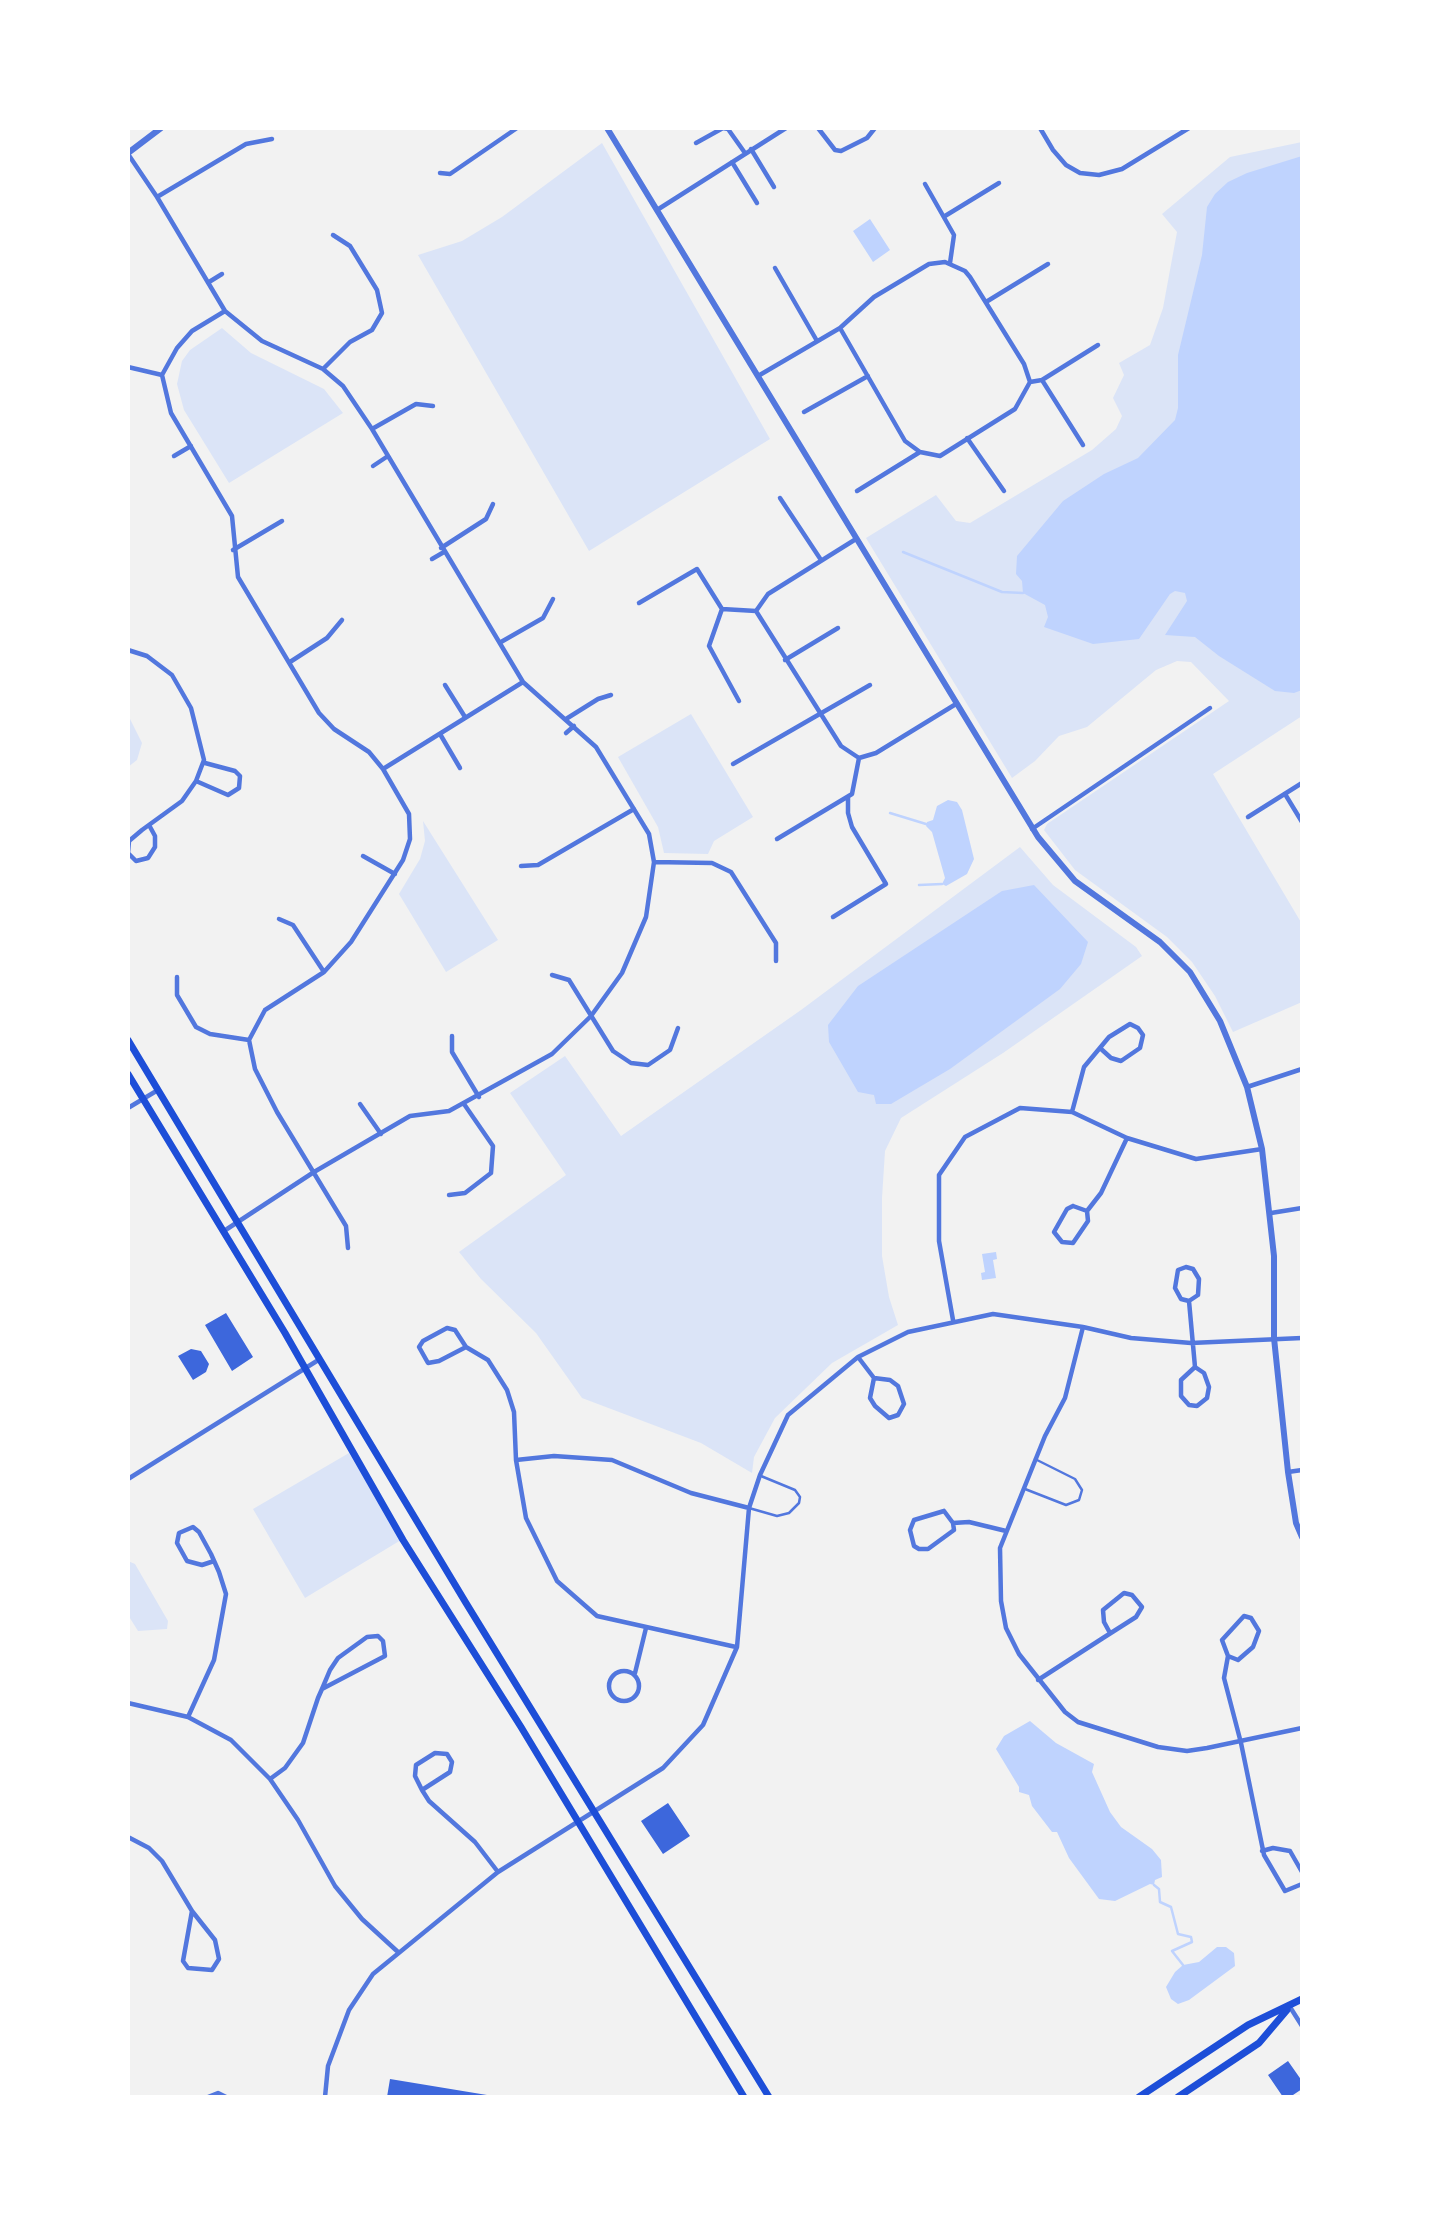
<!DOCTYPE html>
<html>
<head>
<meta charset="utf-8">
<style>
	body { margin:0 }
	#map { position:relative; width:1430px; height:2225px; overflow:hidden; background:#f2f2f2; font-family:"Source Serif 4",serif }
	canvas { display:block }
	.frame { position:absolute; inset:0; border:130px solid #fff; pointer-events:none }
</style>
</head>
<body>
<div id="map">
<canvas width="1430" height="2225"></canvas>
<div class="frame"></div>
</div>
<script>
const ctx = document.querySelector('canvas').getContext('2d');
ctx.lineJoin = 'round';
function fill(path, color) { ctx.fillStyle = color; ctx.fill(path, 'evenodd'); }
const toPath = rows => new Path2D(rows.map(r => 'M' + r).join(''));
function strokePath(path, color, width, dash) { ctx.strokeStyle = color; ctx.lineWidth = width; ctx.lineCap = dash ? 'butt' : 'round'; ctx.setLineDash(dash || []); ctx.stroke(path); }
fill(toPath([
	[1302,142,1302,716,1213,774,1302,924,1302,1002,1233,1032,1215,996,1192,962,1167,937,1075,870,1044,830,1047,824,1229,701,1191,662,1177,661,1156,670,1087,727,1059,736,1035,761,1012,778,866,538,936,495,956,521,970,523,1092,450,1116,429,1122,416,1113,398,1124,375,1119,363,1150,345,1163,308,1177,232,1162,214,1230,157],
	[602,143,770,439,589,551,418,255,462,241,502,217],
	[222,328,251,353,324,389,343,413,229,483,184,410,177,384,182,361,190,350],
	[691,714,753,817,714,841,708,854,664,853,658,827,618,757],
	[128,715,142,743,137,760,128,767],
	[423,821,498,940,446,972,399,894,420,859,425,841],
	[1020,847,1053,885,1136,947,1142,956,1003,1053,901,1118,885,1151,882,1198,882,1256,889,1297,898,1325,832,1363,775,1418,754,1457,752,1473,701,1443,582,1398,536,1333,481,1279,459,1252,566,1175,510,1093,565,1056,621,1136,801,1010],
	[349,1453,401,1540,305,1598,253,1509],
	[128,1561,135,1564,168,1621,167,1629,138,1631,128,1615]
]), '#dbe4f7');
fill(toPath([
	[1302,156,1302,690,1294,693,1275,691,1219,656,1195,637,1165,635,1187,601,1185,593,1175,591,1170,594,1139,639,1093,644,1044,627,1048,617,1045,605,1023,593,1022,581,1016,574,1017,556,1063,501,1104,474,1138,458,1175,420,1178,408,1178,355,1202,255,1207,207,1215,194,1228,182,1247,173],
	[870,219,890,250,873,262,853,231],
	[948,800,957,802,962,810,974,859,967,874,946,886,942,884,945,878,932,832,926,826,927,822,933,820,937,806],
	[1034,885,1088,942,1081,964,1060,989,950,1069,891,1104,876,1104,874,1095,858,1092,829,1042,828,1025,858,986,1002,891],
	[996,1252,997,1259,993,1260,996,1278,982,1280,981,1273,985,1272,982,1254],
	[1030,1721,1056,1743,1094,1764,1092,1772,1110,1812,1121,1827,1152,1849,1161,1860,1162,1877,1155,1880,1154,1885,1150,1884,1115,1901,1099,1899,1069,1858,1057,1832,1052,1832,1032,1806,1029,1795,1019,1792,1019,1787,996,1749,1004,1736],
	[1217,1947,1226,1947,1234,1953,1235,1966,1189,2000,1178,2004,1171,1999,1166,1987,1175,1972,1183,1965,1199,1962]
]), '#bfd3fe');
strokePath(toPath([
	[903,552,1002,592,1023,593],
	[890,813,926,824],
	[919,885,942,884],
	[1154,1885,1159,1889,1160,1902,1171,1907,1178,1934,1191,1937,1192,1942,1172,1951,1183,1965]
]), '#bfd3fe', 2.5);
fill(toPath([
	[226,1313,253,1357,232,1371,205,1325],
	[191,1349,201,1351,209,1364,206,1372,193,1380,178,1356],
	[668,1803,690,1836,663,1854,641,1821],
	[1288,2061,1302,2081,1302,2089,1290,2097,1283,2097,1268,2075],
	[390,2079,493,2096,493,2097,387,2097]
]), '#3d67dc');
strokePath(toPath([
	[1025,1489,1066,1505,1079,1500,1082,1490,1075,1479,1035,1459],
	[749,1508,777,1516,789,1513,799,1503,800,1497,795,1490,761,1476]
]), '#5277de', 2.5);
strokePath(toPath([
	[818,128,835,150,841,151,867,138,875,128],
	[1040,128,1053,150,1066,165,1080,173,1099,175,1122,169,1189,128],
	[696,143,723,128,728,129,745,153],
	[751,149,774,187],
	[128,154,157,197,225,311,262,341,323,369,343,386,372,429,523,682,596,747,649,834,654,862,646,917,622,973,591,1016,552,1054,449,1111,410,1116,314,1172,224,1231],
	[732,162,757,203],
	[440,173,450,174,517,128],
	[925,184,954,235,950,263],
	[157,197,246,144,272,139],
	[657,210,786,128],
	[945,216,999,183],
	[775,268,817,341],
	[209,282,222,274],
	[986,302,1048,264],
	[225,311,192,331,177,348,162,375,171,413,232,516,238,577,319,713,334,729,369,752,383,769,409,814,410,839,403,860,351,942,324,972,265,1010,249,1040,255,1069,277,1112,346,1226,348,1248],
	[128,367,162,375],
	[323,369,350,342,372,330,382,313,377,290,350,246,333,235],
	[758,376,840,328,874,297,929,264,945,262,965,271,970,277,1024,364,1030,382,1015,409,940,456,920,452,905,441,840,328],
	[1042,380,1083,445],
	[1030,382,1042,380,1098,345],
	[804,412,868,376],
	[372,429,416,404,433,406],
	[967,438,1004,491],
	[174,456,191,446],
	[373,466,388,456],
	[857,491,920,452],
	[780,498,821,560],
	[441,548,486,519,493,504],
	[233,550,282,521],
	[432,559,444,552],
	[639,603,697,569,722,609],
	[722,609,709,646,739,701],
	[722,609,756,611],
	[756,611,841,746,859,758,876,753,956,704],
	[756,611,768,594,856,539],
	[501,642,543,618,553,599],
	[128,650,147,656,172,675,191,708,204,760,196,781,182,801,142,830,129,841,128,853,136,861,148,858,155,847,155,836,149,825],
	[785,660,838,628],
	[290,662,327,638,342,620],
	[445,685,465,717],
	[566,719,598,699,611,695],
	[566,733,574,726],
	[440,734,460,768],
	[733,764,870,685],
	[383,769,523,682],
	[196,781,228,795,239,788,240,776,235,771,205,763],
	[1285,794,1302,822],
	[1248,817,1302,783],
	[1032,829,1210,708],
	[777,839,852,794,859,758],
	[363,856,395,874],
	[654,862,712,863,731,872,776,943,776,961],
	[521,866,538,865,634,809],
	[833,917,886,884,852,827,848,813,848,797],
	[279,919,293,925,324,972],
	[552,975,569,980,613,1051,631,1063,648,1065,670,1050,678,1028],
	[177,977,177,995,196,1027,210,1034,249,1040],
	[452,1036,452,1052,479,1097],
	[1247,1087,1302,1069],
	[360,1104,381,1134],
	[128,1108,158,1090],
	[1072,1112,1084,1067,1109,1037,1130,1024,1138,1028,1143,1035,1140,1048,1121,1061,1111,1058,1100,1048],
	[449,1195,465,1193,491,1173,493,1146,464,1104],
	[1073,1206,1087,1211,1088,1221,1073,1243,1062,1242,1054,1232,1067,1209,1073,1206],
	[1087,1211,1101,1193,1127,1138],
	[1271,1213,1302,1208],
	[1186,1267,1193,1269,1199,1279,1198,1295,1189,1301,1181,1299,1175,1288,1178,1270,1186,1267],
	[1189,1301,1195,1367,1204,1373,1209,1387,1207,1398,1197,1406,1189,1405,1181,1396,1181,1380,1195,1367],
	[953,1320,939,1241,939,1175,965,1137,1020,1108,1072,1112,1127,1138,1196,1159,1262,1149],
	[1083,1327,1065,1398,1045,1436,1000,1548,1001,1601,1006,1628,1019,1654,1065,1712,1078,1722,1158,1747,1187,1751,1207,1748,1302,1728],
	[447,1328,455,1330,466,1347,439,1361,428,1363,419,1347,423,1341,447,1328],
	[466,1347,488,1360,507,1390,514,1412,516,1460,526,1518,557,1581,597,1616,736,1647],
	[858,1357,874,1378],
	[874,1378,890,1380,898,1386,904,1404,898,1415,889,1418,875,1406,870,1398,874,1378],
	[516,1460,554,1456,612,1460,691,1493,749,1508],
	[1288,1472,1302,1470],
	[128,1479,320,1359],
	[944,1511,953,1523,954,1530,928,1549,919,1549,914,1546,910,1530,914,1520,944,1511],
	[953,1523,969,1522,1006,1531],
	[1228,1656,1238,1660,1253,1647,1259,1631,1251,1618,1244,1616,1222,1640,1228,1656,1224,1678,1241,1743,1264,1855,1285,1891,1302,1884],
	'609 1686a15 15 0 1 1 30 0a15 15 0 1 1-30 0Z',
	[635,1673,646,1628],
	[1038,1680,1103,1638,1136,1617,1142,1607,1132,1595,1124,1593,1103,1610,1104,1622,1110,1633],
	[128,1703,188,1717,231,1740,270,1779,298,1820,335,1886,362,1919,398,1952],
	[188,1717,214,1660,226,1594,219,1572,211,1554,199,1532,193,1527,179,1533,177,1543,187,1561,202,1565,214,1561],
	[270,1779,285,1768,303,1743,318,1698,322,1689,330,1670,338,1658,367,1637,378,1636,383,1641,385,1656,322,1689],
	[422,1790,450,1772,452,1762,447,1754,435,1753,416,1765,415,1776,422,1790,429,1801,475,1842,498,1872],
	[128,1837,149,1848,162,1861,192,1911,215,1940,219,1959,212,1970,188,1968,183,1961,192,1911],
	[1262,1851,1273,1848,1290,1851,1302,1872],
	[1290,2007,1302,2026],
	[208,2097,218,2093,226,2097],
	[325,2097,328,2066,349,2010,373,1974,498,1872,663,1768,703,1725,737,1647,749,1508,760,1475,788,1415,858,1357,908,1332,993,1314,1083,1327,1131,1338,1191,1343,1302,1338]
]), '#5277de', 4.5);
strokePath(toPath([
	[607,128,1038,837,1075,881,1160,942,1190,972,1220,1021,1247,1087,1262,1149,1274,1256,1274,1338,1288,1472,1296,1523,1302,1537],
	[128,153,161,128]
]), '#5277de', 6);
strokePath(toPath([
	[128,1040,466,1603,769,2097],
	[128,1074,285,1333,403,1540,521,1727,744,2097],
	[1139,2097,1248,2025,1302,1999],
	[1178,2097,1259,2043,1287,2010]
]), '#1d4ed8', 7);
</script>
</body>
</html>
